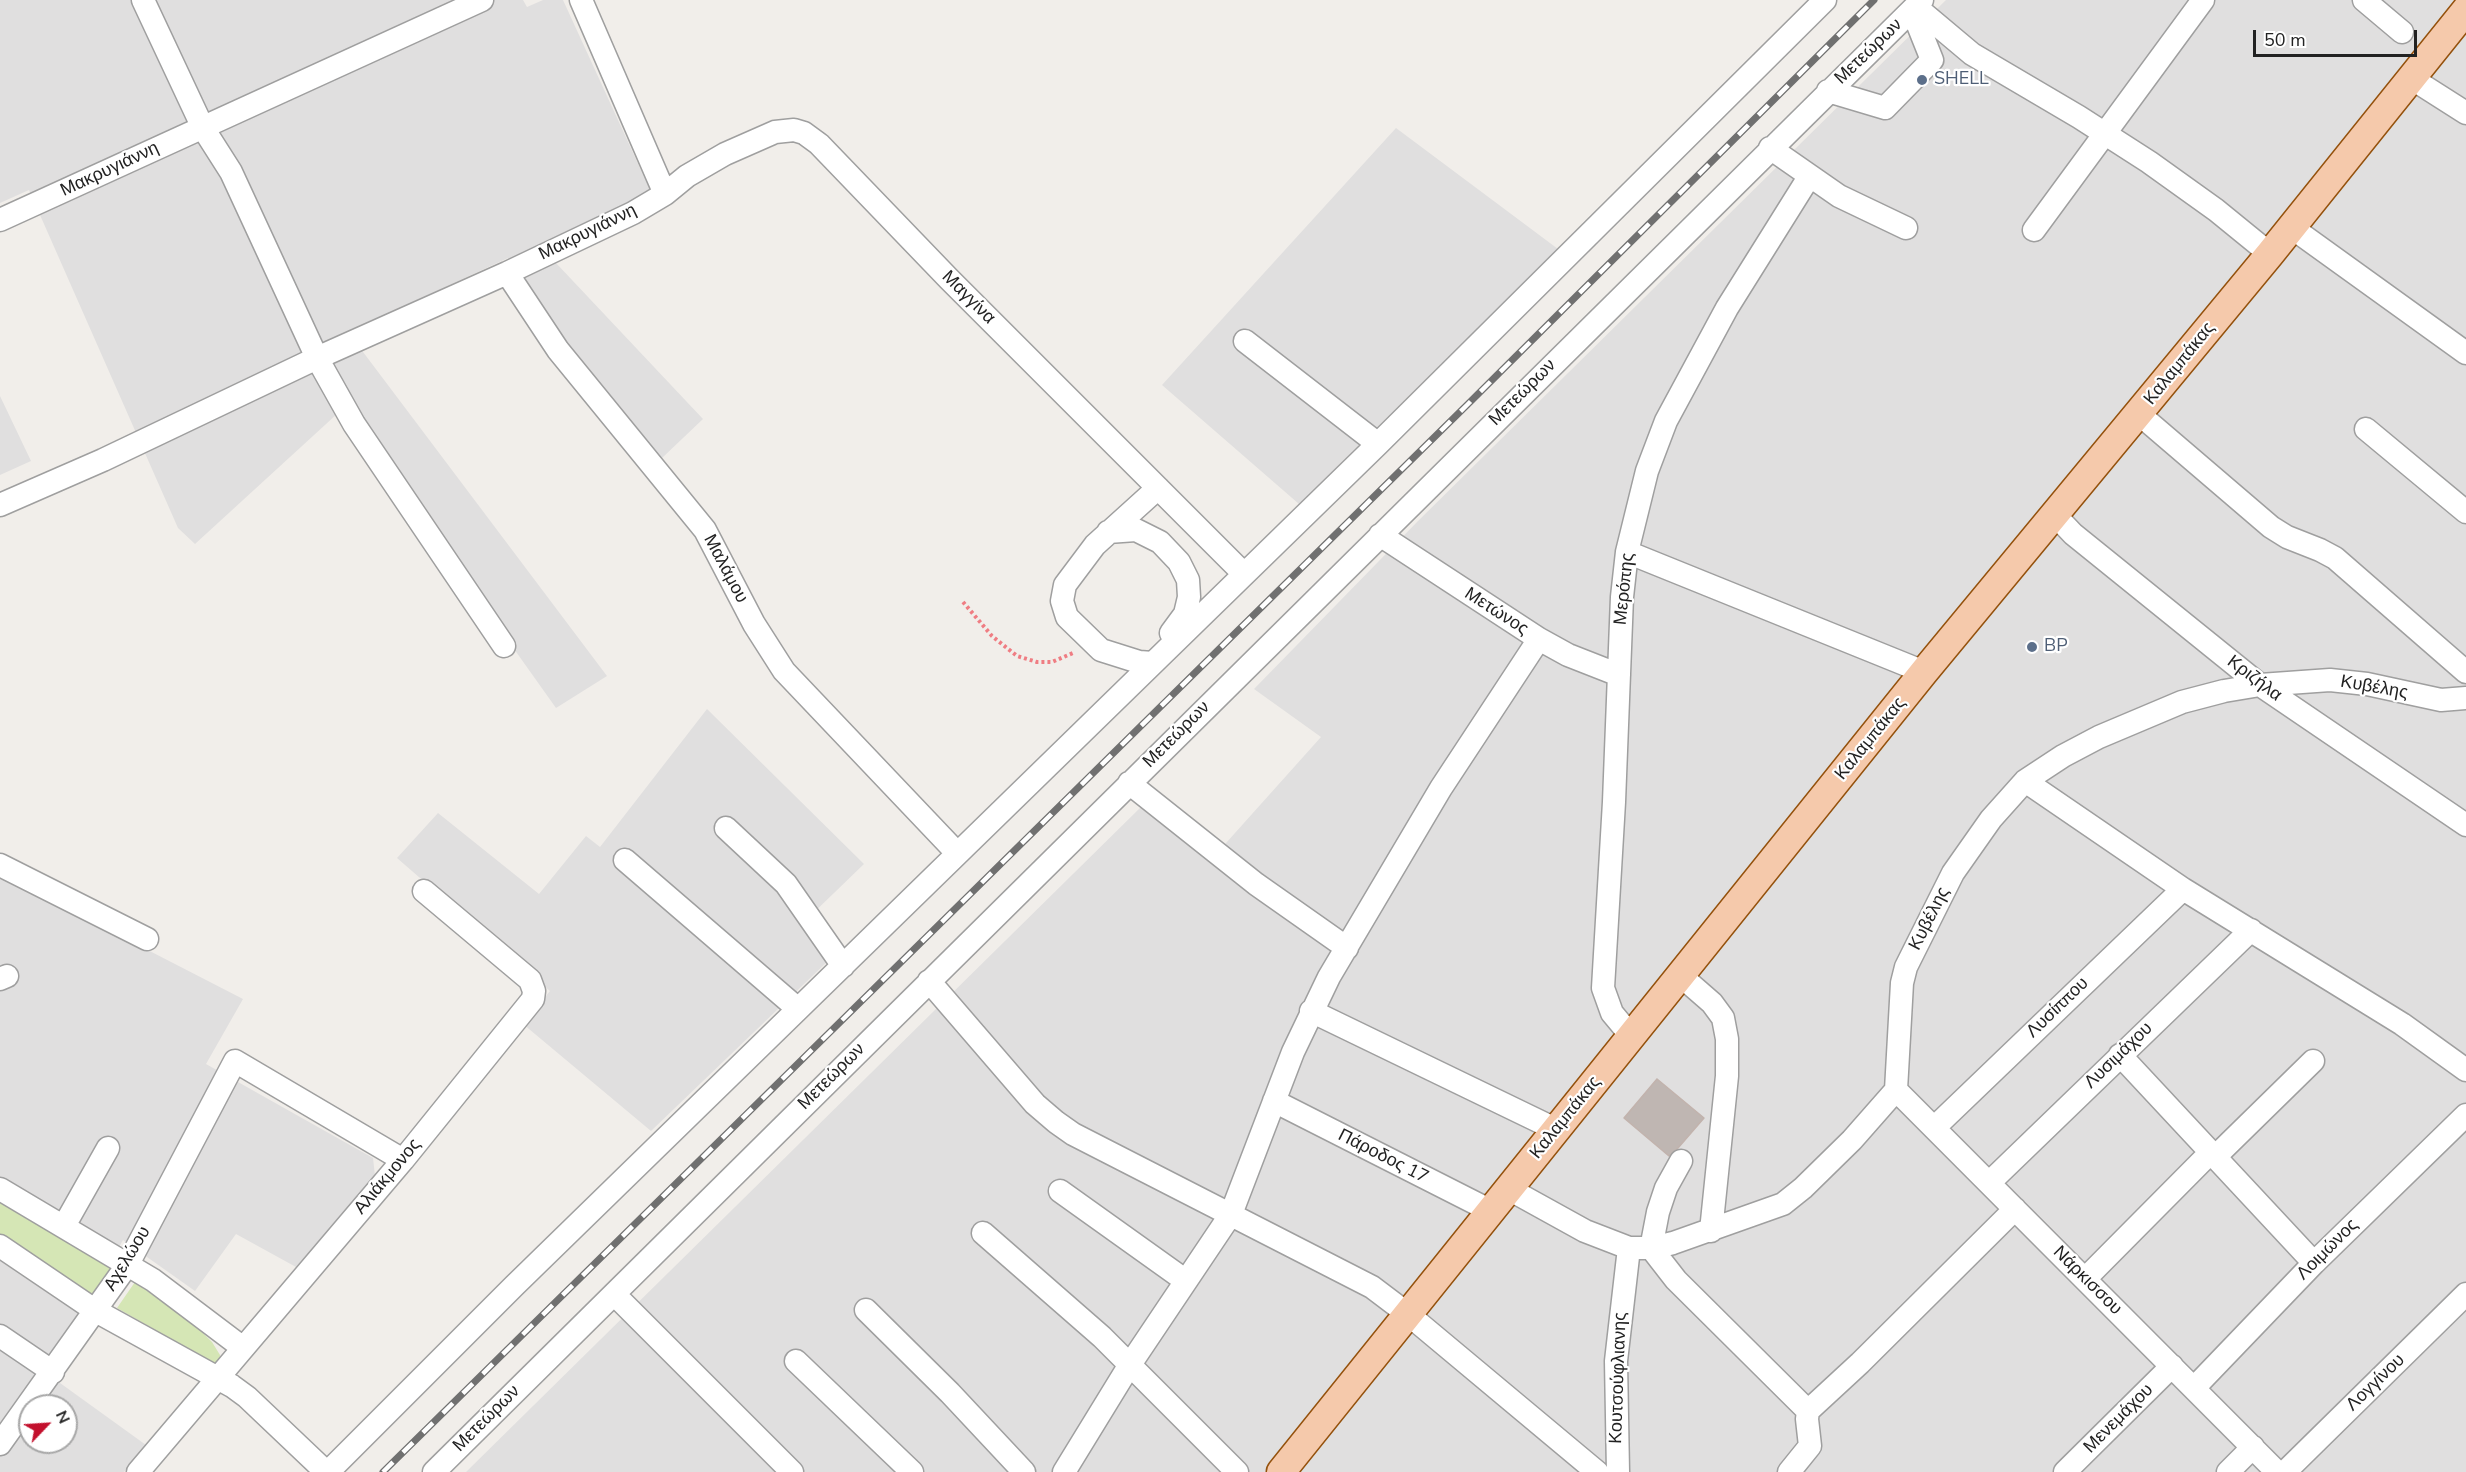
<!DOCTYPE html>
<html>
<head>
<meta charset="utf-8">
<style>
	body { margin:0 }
	#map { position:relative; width:2466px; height:1472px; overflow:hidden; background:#f1eeea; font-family:"Nunito Sans",sans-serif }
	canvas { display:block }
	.north { position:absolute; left:18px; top:1394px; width:60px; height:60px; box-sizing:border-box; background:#fff; border:2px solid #a7a7a7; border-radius:50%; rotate:65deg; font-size:16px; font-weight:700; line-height:24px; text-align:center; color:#222 }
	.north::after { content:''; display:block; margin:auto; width:21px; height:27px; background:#c3102d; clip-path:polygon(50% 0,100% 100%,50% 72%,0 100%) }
	.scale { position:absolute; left:2253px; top:30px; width:164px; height:27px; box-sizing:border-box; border:3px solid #222; border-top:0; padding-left:8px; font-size:18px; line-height:21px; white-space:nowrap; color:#222; -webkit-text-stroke:4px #fff; paint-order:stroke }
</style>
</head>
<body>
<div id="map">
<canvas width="2466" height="1472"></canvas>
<div class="north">N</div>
<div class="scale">50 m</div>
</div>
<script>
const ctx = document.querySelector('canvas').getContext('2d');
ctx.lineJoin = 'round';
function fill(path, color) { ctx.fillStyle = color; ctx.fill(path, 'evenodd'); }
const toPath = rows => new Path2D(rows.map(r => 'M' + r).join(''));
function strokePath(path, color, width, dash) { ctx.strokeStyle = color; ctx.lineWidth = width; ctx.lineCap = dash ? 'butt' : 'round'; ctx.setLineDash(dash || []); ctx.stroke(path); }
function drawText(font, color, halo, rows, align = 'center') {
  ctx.font = font + ' "Nunito Sans",sans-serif'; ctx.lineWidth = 4.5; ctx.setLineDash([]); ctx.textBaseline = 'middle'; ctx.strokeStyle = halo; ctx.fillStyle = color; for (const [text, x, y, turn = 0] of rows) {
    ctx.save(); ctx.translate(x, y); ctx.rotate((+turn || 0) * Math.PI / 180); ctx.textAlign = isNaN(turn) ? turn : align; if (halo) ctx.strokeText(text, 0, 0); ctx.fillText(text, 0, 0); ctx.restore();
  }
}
fill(toPath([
	[0,0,523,0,527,7,543,0,563,0,651,192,540,246,703,419,662,458,565,349,508,258,348,332,607,676,556,708,492,618,349,403,195,544,178,528,29,190,0,203],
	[1946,0,2466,0,2466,1472,466,1472,1141,807,1209,862,1321,737,1254,689,1418,521],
	[1396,128,1558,249,1299,504,1162,385],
	[0,396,31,461,0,475],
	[707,709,864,864,804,922,829,960,651,1131,523,1024,550,991,397,858,438,813,539,894,586,836,600,847],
	[0,874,243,999,206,1064,373,1158,375,1176,296,1267,236,1234,195,1291,123,1240,82,1314,42,1370,146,1445,124,1472,0,1472],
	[30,1406,66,1406,66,1442,30,1442]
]), '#e0dfdf');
fill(toPath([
	[0,1203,112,1267,95,1299,0,1236],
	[135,1282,198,1328,212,1342,220,1355,221,1362,218,1366,117,1308]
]), '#d5e6b5');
const building = toPath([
	[1657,1079,1704,1118,1678,1148,1669,1156,1624,1118,1657,1079]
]);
fill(building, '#bfb6b2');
strokePath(building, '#c2b3ad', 1.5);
const minor = toPath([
	[143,0,203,128,231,172,317,358,354,424,504,646],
	[581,0,665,194],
	[2364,0,2402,32],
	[1916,7,1972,54,2079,117,2149,162,2216,210,2270,254],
	[2411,78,2466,113],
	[1828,91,1885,108,1932,60,1912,10],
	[1770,148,1839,196,1906,228],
	[0,220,482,0],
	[2291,227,2466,353],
	[2034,230,2203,0],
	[507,273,558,350,705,530,754,624,784,671,957,853],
	[1245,341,1378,444],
	[2139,414,2271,527,2287,537,2320,550,2335,558,2466,672],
	[2366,429,2466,512],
	[0,505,103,460,317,358,507,273,633,213,665,194,687,176,725,154,775,132,794,130,804,133,819,144,949,279,1244,574],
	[2055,515,2073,534,2260,685,2466,825],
	[1108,532,1136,530,1160,542,1179,562,1188,580,1189,597,1185,614,1171,633],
	[1380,535,1539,639,1568,655,1619,675],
	[1627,552,1924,672],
	[1153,663,1139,662,1101,650,1067,617,1062,601,1065,585,1095,545,1158,488],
	[2025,781,2183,889,2402,1024,2466,1070],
	[1129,783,1256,884,1347,948],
	[726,828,786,884,843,966],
	[625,860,798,1009],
	[0,865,147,939],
	[1681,976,1712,1003,1723,1018,1727,1039,1727,1076,1711,1231],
	[0,979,7,976],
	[929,981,1035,1104,1056,1122,1073,1134,1372,1287,1409,1315,1597,1472],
	[1311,1011,1557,1130],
	[1632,1037,1612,1013,1603,988,1614,802,1622,597,1627,552,1647,471,1666,421,1727,308,1809,177],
	[2120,1055,2314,1263],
	[1896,1090,2277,1472],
	[1274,1101,1491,1211],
	[1934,1128,2183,889],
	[2215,1157,2313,1061],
	[1681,1161,1666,1188,1658,1212,1653,1238,1655,1253,1676,1280,1808,1411],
	[1989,1183,2251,930],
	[0,1189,153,1280,243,1348],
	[1509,1189,1585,1231,1629,1248,1653,1248,1673,1243,1783,1204,1803,1188,1852,1140,1896,1090,1902,983,1906,967,1953,873,1991,819,2025,781,2063,756,2099,737,2182,702,2224,691,2260,685,2330,680,2367,684,2441,700,2466,698],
	[1060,1191,1186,1281],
	[64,1226,108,1148],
	[983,1233,1102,1337,1237,1472],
	[0,1246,96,1311,232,1386,247,1397,326,1472],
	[2085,1279,2211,1152],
	[614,1294,792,1472],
	[866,1310,950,1393,1024,1472],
	[0,1336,53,1372],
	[796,1361,912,1472],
	[2194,1388,2314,1263,2466,1115],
	[1808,1411,1860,1363,2015,1209],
	[0,1444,128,1264,235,1061,403,1160],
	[138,1472,403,1160,533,999,534,991,530,980,424,891],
	[328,1472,514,1286,1378,444,1825,0],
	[434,1472,1922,0],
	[1064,1472,1129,1366,1231,1214,1293,1052,1329,977,1441,788,1539,639],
	[1618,1472,1616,1361,1629,1248],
	[1789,1472,1810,1446,1807,1419,1808,1411],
	[2065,1472,2172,1366],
	[2228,1472,2253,1447],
	[2285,1472,2466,1294]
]);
const major = toPath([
	[1281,1472,1924,672,2270,254,2466,10]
]);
strokePath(minor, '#9f9f9f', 25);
strokePath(major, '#94510c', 31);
strokePath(toPath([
	[963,602,992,636,1017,656,1037,662,1052,662,1073,653]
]), '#ef7d83', 4, [3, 3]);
strokePath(minor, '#fff', 22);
strokePath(major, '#f5c9ab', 28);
const rail = toPath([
	[383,1472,1467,405,1874,0]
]);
strokePath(rail, '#707070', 7);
strokePath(rail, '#fff', 4.5, [14]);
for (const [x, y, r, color] of [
	[1922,80,6,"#5c6f8a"],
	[2032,647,6,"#5c6f8a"]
]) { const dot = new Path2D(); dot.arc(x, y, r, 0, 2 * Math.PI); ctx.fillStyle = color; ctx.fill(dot); strokePath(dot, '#fff', 2); }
drawText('18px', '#222', '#fff', [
	["Μετεώρων",1869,52,-44],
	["Μακρυγιάννη",110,170,-25],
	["Μακρυγιάννη",588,233,-26],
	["Μαγγίνα",968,298,45],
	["Καλαμπάκας",2180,364,-51],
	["Μετεώρων",1523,393,-45],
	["Μαλάμου",725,569,62],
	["Μερόπης",1625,589,-84],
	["Μετώνος",1496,612,33],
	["Κριζήλα",2254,679,37],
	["Κυβέλης",2374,688,10],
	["Μετεώρων",1177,735,-45],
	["Καλαμπάκας",1871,739,-51],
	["Κυβέλης",1930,919,-63],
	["Λυσίππου",2058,1008,-44],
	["Λυσιμάχου",2119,1056,-44],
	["Μετεώρων",832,1077,-45],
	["Καλαμπάκας",1566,1118,-51],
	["Πάροδος 17",1383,1157,27],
	["Αλιάκμονος",388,1177,-50],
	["Λοιμώνος",2328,1250,-45],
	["Αχελώου",128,1259,-59],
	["Νάρκισσου",2087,1281,45],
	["Κουτσούφλιανης",1619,1378,-88],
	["Λογγίνου",2376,1383,-44],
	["Μετεώρων",487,1419,-45],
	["Μενεμάχου",2119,1419,-45]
]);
drawText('18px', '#4e5e75', '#fff', [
	["SHELL",1934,80],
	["BP",2044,647]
], 'left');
</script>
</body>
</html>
